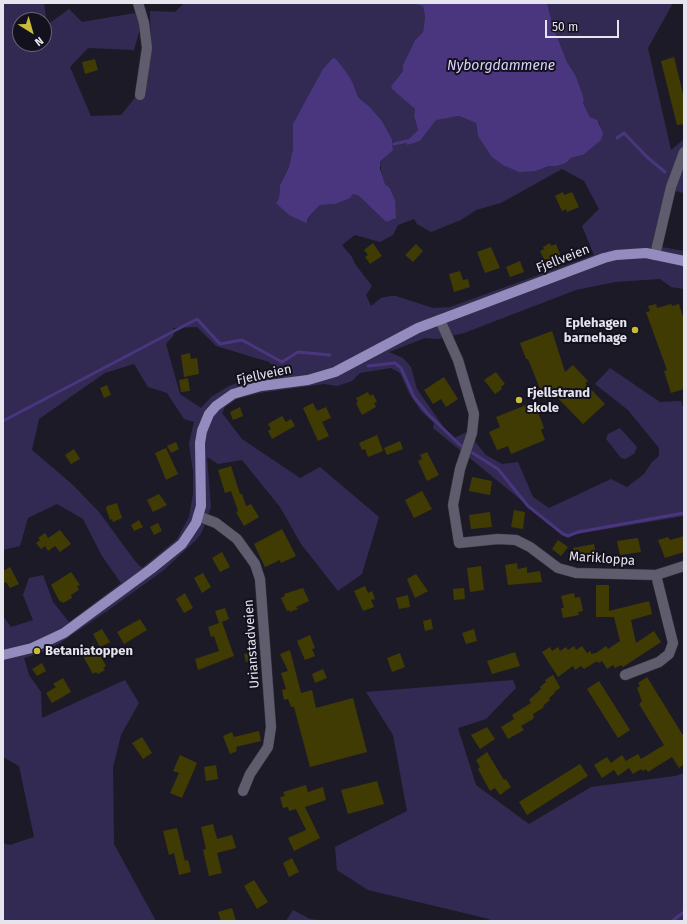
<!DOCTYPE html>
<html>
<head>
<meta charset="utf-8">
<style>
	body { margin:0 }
	#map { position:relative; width:687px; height:924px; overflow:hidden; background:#1d1a27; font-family:"Fira Sans",sans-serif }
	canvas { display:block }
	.frame { position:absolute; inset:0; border:4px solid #e6e5ee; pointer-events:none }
	.north { position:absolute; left:12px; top:12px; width:40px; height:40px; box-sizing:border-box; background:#14111e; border:1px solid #686671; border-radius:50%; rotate:143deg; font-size:11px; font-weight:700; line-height:16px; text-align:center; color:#e6e5ee }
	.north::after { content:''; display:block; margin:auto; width:14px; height:18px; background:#c8bb3b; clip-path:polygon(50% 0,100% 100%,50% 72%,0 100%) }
	.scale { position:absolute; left:545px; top:20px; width:74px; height:18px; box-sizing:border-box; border:2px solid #e6e5ee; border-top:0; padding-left:5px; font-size:12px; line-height:14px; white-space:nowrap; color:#e6e5ee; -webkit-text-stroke:3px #14111e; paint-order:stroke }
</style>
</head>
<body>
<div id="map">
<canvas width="687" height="924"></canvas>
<div class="frame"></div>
<div class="north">N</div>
<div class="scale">50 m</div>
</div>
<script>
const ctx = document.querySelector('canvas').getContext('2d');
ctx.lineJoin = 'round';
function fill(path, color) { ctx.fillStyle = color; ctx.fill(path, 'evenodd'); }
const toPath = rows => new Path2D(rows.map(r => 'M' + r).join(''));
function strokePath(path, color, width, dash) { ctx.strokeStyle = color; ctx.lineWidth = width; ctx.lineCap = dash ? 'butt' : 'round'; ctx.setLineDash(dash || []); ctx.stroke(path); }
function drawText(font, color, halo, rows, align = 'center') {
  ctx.font = font + ' "Fira Sans",sans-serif'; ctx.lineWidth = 4; ctx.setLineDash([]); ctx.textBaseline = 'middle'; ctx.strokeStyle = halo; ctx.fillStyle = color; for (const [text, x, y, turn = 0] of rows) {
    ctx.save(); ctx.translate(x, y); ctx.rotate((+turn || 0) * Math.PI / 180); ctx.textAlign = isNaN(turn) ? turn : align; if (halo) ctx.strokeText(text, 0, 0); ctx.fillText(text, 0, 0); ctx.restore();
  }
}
fill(toPath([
	[3,3,44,3,47,25,69,9,82,22,135,13,141,25,134,50,88,48,70,67,91,116,121,115,147,83,151,48,150,11,175,12,184,3,411,3,423,5,425,17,423,32,415,40,403,65,403,71,391,86,393,89,415,109,414,116,418,130,410,140,410,144,423,137,436,119,459,116,476,123,478,136,536,171,549,166,557,166,566,163,571,158,583,155,600,124,590,117,583,103,584,99,576,76,567,62,553,26,547,3,673,3,648,48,671,150,684,139,684,193,675,191,662,247,684,251,684,289,671,287,660,279,615,282,576,290,464,333,438,339,425,338,389,352,403,358,411,367,417,389,452,439,467,432,486,455,502,464,518,462,533,497,549,508,611,479,627,487,644,474,652,462,659,456,659,448,628,410,595,384,610,368,660,402,681,401,684,410,684,516,565,536,433,428,434,423,421,411,409,393,400,373,391,368,360,373,352,381,337,386,324,384,260,393,237,399,225,407,222,413,242,439,300,478,320,467,379,517,362,574,338,591,301,544,280,507,242,460,218,464,207,457,211,507,202,532,196,540,164,570,110,609,60,643,43,652,24,658,29,675,41,692,42,718,125,680,139,703,121,735,113,767,114,844,156,921,3,921,3,843,10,845,34,837,19,766,3,757,3,616,11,627,33,620,23,595,29,578,43,575,53,602,69,622,121,583,102,556,83,519,57,504,28,518,20,546,3,550],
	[20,20,44,20,44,44,20,44],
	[336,59,353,83,358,97,370,107,382,121,392,139,393,149,380,163,382,176,385,184,390,188,395,200,386,222,359,196,353,194,335,204,320,205,310,215,308,221,276,203,279,198,280,185,289,167,293,148,294,124,316,82],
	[562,169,584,181,599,209,582,226,594,255,450,307,433,308,396,296,390,296,381,298,371,306,366,295,372,286,355,264,352,257,342,245,355,235,380,242,393,235,398,225,414,219,417,224,431,232,461,220,476,210,501,203],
	[197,327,216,346,269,362,282,373,250,378,229,386,211,397,201,408,180,394,166,344,174,335,173,328],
	[134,364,148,387,167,393,184,419,194,422,189,443,193,472,193,494,189,517,177,539,142,568,135,561,99,512,73,485,32,450,39,419,105,373],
	[620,428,637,447,634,454,625,459,621,458,606,439,608,434],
	[513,680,516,688,486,719,458,728,476,785,529,824,591,787,675,776,684,773,684,921,490,921,489,919,368,890,337,870,335,847,407,811,393,735,366,692],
	[293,910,310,919,328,921,286,921]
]), '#332a53');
fill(toPath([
	[411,3,547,3,553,26,567,62,576,76,584,99,583,103,590,117,597,120,603,133,601,140,583,155,571,158,566,163,557,166,549,166,536,171,519,172,503,165,492,157,478,136,476,123,459,116,436,120,420,141,407,145,407,141,418,130,414,116,415,109,392,89,391,86,403,71,403,65,415,40,423,32,425,17,423,6],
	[333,58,336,59,346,72,353,83,358,97,370,107,382,121,392,139,393,150,380,162,380,169,385,184,390,188,395,200,396,218,386,222,359,196,353,194,350,198,335,204,320,205,310,215,306,223,289,215,276,203,279,198,280,185,289,167,293,148,293,124,323,69]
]), '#49367f');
strokePath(toPath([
	[617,138,624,133,647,157,665,172],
	[394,144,407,141],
	[368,366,395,363,401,368,414,397,428,414,460,445,498,469,528,506,563,534,568,536,578,532,684,513],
	[3,421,197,319,220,344,242,340,282,362,298,352,330,355],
	[672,921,684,912]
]), '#49367f', 3);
fill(toPath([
	[674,57,684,98,684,124,677,125,661,61],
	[95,59,98,70,85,74,82,62],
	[563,192,564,195,572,192,579,207,567,212,566,209,562,211,555,196],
	[373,243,382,256,370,264,365,257,368,255,364,250],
	[550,243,551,246,556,244,564,265,551,270,547,259,544,260,540,251,544,249,543,247],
	[416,244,423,251,413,262,405,255],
	[491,247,500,268,485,273,477,252],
	[520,261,524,272,510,277,506,267],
	[460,271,463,280,468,279,470,287,454,292,449,274],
	[656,304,657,308,671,304,672,306,679,304,684,320,684,389,671,393,664,371,667,370,646,312,650,311,648,306],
	[552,331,565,372,573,365,588,381,585,383,605,404,583,424,555,395,544,399,528,359,526,359,520,343],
	[190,353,191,359,197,358,199,374,184,377,181,355],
	[496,372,505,384,501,387,502,389,495,394,484,380],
	[444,377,458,399,446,407,441,399,433,404,424,390],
	[188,378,190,391,181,392,179,380],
	[107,385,111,395,104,398,100,388],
	[368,392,370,396,373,394,377,402,374,403,376,407,362,415,356,403,358,402,356,398],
	[534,402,544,428,541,430,545,440,511,454,508,446,497,450,489,432,500,427,496,417],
	[313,403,317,411,326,407,331,418,322,422,329,436,318,441,303,408],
	[240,407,243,416,233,420,230,412],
	[282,416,286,422,291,419,295,426,272,439,268,431,271,429,268,424],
	[377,435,383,451,368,457,365,449,362,450,359,443],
	[400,441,403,449,387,455,384,448],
	[176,442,179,449,171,453,167,446],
	[166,448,178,474,166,480,155,453],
	[74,449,80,459,71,464,65,455],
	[427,452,439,475,427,481,418,461,422,459,420,455],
	[231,466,240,494,242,494,246,506,251,504,259,517,244,526,236,512,238,511,231,491,225,493,218,470],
	[472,477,492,481,490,495,469,491],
	[422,491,432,509,414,518,405,500],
	[159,494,167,505,153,512,147,500],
	[117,503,122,518,113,522,112,519,110,520,106,508,107,506],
	[514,510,525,512,523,529,511,527],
	[490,512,492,527,471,529,469,515],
	[139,520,143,527,134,531,131,525],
	[158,523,162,531,154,535,150,527],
	[282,529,296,556,281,563,280,560,265,567,254,544],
	[60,530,71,544,60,552,55,546,48,551,45,546,41,549,36,543,40,540,38,538,45,533,48,538],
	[684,536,684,552,665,558,658,540,668,537,670,540],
	[638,538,641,552,620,555,617,541],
	[558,540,568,547,561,556,552,549],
	[594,544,597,558,576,562,573,548],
	[222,552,230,567,220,572,212,558],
	[517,563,518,569,527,567,527,573,540,571,542,582,508,585,505,565],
	[481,566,484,590,470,592,467,568],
	[10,567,19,584,10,588,6,582,3,584,3,571],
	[71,572,80,585,77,586,79,590,71,595,72,598,63,603,61,601,60,602,51,585],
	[203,573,211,587,202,593,194,578],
	[416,574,428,591,415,598,407,579],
	[596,585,609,585,609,611,649,601,652,614,631,620,636,643,654,631,661,642,623,667,621,665,615,668,613,665,607,669,602,661,598,663,597,661,584,669,581,666,575,670,573,666,558,677,542,652,550,647,552,651,558,647,560,651,566,647,568,650,574,646,576,650,582,646,587,653,591,651,591,654,596,653,606,646,608,649,620,641,614,617,596,617],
	[365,586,368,593,372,591,375,599,371,600,374,607,363,611,354,591],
	[303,588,309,601,296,607,298,609,290,612,289,610,287,611,281,598,285,596,284,594],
	[464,588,465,599,454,600,453,589],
	[185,593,193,608,184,613,176,599],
	[574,593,575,598,580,597,583,611,578,612,579,615,563,618,561,608,564,608,561,596],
	[408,595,410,607,399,609,396,598],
	[225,608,229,619,222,622,234,656,198,670,195,659,219,651,214,636,211,637,208,627,219,623,215,611],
	[140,619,147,630,124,644,117,632],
	[431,619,433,629,425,631,423,621],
	[102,629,110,642,100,647,93,634],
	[474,629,477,641,466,644,462,633],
	[310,635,315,648,312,649,315,656,305,660,297,641],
	[94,643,106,666,103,668,105,670,98,674,96,672,93,674,80,651],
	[290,650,301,693,312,690,316,708,353,698,367,752,310,767,294,707,291,707,288,699,284,700,282,690,286,689,281,673,288,671,280,654],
	[255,652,256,660,246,662,244,654],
	[515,652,520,666,492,674,487,661],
	[400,653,405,667,392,672,387,658],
	[42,663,46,671,37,676,32,669],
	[323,669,327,678,315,683,312,674],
	[553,675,560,687,559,689,554,692,555,693,549,698,550,700,544,705,543,708,533,714,534,717,533,719,521,726,524,730,508,739,501,727,514,719,512,715,531,703,529,700,541,689,540,687,546,682,545,680],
	[647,677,684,737,684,764,679,768,672,757,648,772,646,769,643,771,641,769,633,774,629,768,618,776,614,770,602,778,594,765,607,757,611,763,622,755,626,761,638,754,641,759,664,745,639,704,642,701,637,688,640,686,638,683],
	[63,678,71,692,52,703,46,693,56,687,53,684],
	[599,681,630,730,618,738,587,689],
	[487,727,495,739,480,749,471,735],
	[259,731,261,741,236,747,237,751,230,754,223,736,232,732,234,737],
	[142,737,152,753,143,759,132,743],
	[487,752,504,780,506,779,511,787,500,795,495,788,490,791,478,769,480,767,476,760],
	[180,755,197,763,182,798,170,793,179,773,173,771],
	[580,764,588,776,527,815,519,802],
	[216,765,218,779,206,781,204,767],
	[377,781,384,804,348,814,341,790],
	[306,785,308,792,323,787,326,800,305,807,320,838,294,851,288,838,306,830,296,809,289,811,288,807,283,808,280,797,285,796,283,792],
	[213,824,217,839,232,835,236,848,217,853,222,873,209,876,203,850,206,849,201,827],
	[177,828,185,861,188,860,191,872,179,875,174,853,169,855,163,831],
	[292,858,299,872,289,877,283,863],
	[254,880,268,902,257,909,244,886],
	[232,908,236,921,221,921,218,912]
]), '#403b03');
const minor = toPath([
	[138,3,144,23,147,48,140,95],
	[655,255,671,187,684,152],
	[440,320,458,360,474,414,472,433,460,469,453,505,459,543,498,539,516,540,530,547,558,568,576,573,656,575,684,566],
	[198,516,216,523,237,539,255,564,260,579,271,727,268,747,250,774,243,791],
	[625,675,659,662,669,654,673,643,656,575]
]);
const major = toPath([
	[3,655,32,648,64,633,151,569,182,544,196,523,201,506,200,443,202,431,209,414,216,406,233,394,261,386,308,380,335,372,418,328,604,258,616,255,646,253,684,261]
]);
strokePath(minor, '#383641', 11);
strokePath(major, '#383641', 11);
strokePath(minor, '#5f5d6d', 10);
strokePath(major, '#948cbf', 10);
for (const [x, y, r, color] of [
	[635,330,4,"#c8bb3b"],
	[519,400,4,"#c8bb3b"],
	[37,651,4,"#c8bb3b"]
]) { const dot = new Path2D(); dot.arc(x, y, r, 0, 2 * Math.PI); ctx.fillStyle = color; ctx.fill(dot); strokePath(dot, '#14111e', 1.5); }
drawText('13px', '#e6e5ee', '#14111e', [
	["Fjellveien",563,259,-21],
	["Fjellveien",264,375,-12],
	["Marikloppa",602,559,4],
	["Urianstadveien",252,644,-94]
]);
drawText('bold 13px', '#e6e5ee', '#14111e', [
	["Eplehagen",627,323,"right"],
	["barnehage",627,338,"right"],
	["Fjellstrand",527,393],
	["skole",527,408],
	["Betaniatoppen",45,651]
], 'left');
drawText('italic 14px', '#d8d2fd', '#14111e', [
	["Nyborgdammene",501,66]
]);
</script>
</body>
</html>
